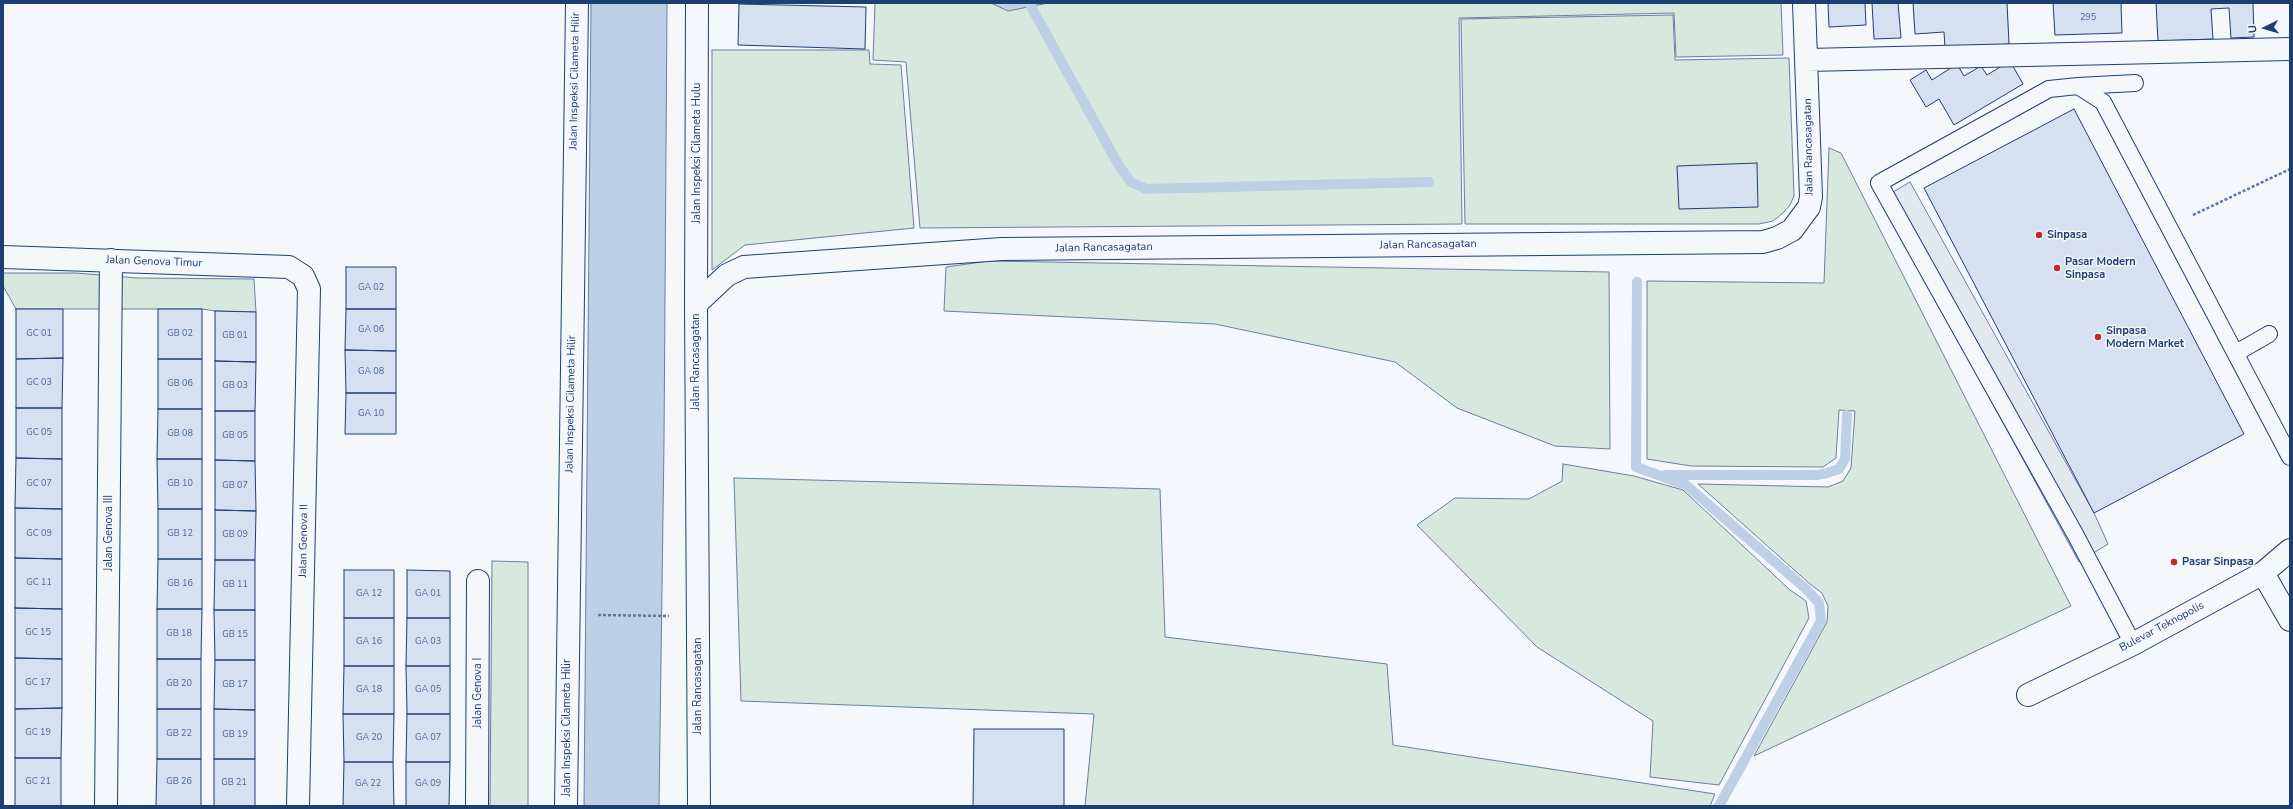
<!DOCTYPE html>
<html>
<head>
<meta charset="utf-8">
<style>
	body { margin:0 }
	#map { position:relative; width:2293px; height:809px; overflow:hidden; background:#f4f7fb; font-family:"Nunito Sans",sans-serif }
	canvas { display:block }
	.frame { position:absolute; inset:0; border:4px solid #1d3f73; pointer-events:none }
	.north { position:absolute; left:2245px; top:8px; width:40px; height:40px; -webkit-text-stroke:3px #f4f7fb; paint-order:stroke; rotate:265deg; font-size:11px; font-weight:700; line-height:16px; text-align:center; color:#1d3f73 }
	.north::after { content:''; display:block; margin:auto; width:14px; height:18px; background:#1d3f73; clip-path:polygon(50% 0,100% 100%,50% 72%,0 100%) }
</style>
</head>
<body>
<div id="map">
<canvas width="2293" height="809"></canvas>
<div class="frame"></div>
<div class="north">U</div>
</div>
<script>
const ctx = document.querySelector('canvas').getContext('2d');
ctx.lineJoin = 'round';
function fill(path, color) { ctx.fillStyle = color; ctx.fill(path, 'evenodd'); }
const toPath = rows => new Path2D(rows.map(r => 'M' + r).join(''));
function strokePath(path, color, width, dash) { ctx.strokeStyle = color; ctx.lineWidth = width; ctx.lineCap = dash ? 'butt' : 'round'; ctx.setLineDash(dash || []); ctx.stroke(path); }
function drawText(font, color, halo, rows, align = 'center') {
  ctx.font = font + ' "Nunito Sans",sans-serif'; ctx.lineWidth = 3; ctx.setLineDash([]); ctx.textBaseline = 'middle'; ctx.strokeStyle = halo; ctx.fillStyle = color; for (const [text, x, y, turn = 0] of rows) {
    ctx.save(); ctx.translate(x, y); ctx.rotate((+turn || 0) * Math.PI / 180); ctx.textAlign = isNaN(turn) ? turn : align; if (halo) ctx.strokeText(text, 0, 0); ctx.fillText(text, 0, 0); ctx.restore();
  }
}
const green = toPath([
	[875,3,1781,3,1783,55,1676,57,1674,13,1459,18,1462,224,920,228,906,62,873,60,875,3],
	[1673,15,1675,60,1789,58,1794,196,1790,205,1784,212,1773,221,1759,224,1465,224,1461,19,1673,15],
	[712,50,869,50,870,64,901,65,914,228,745,245,712,270,712,50],
	[1829,148,1841,153,2071,606,1754,756,1827,622,1828,606,1822,593,1810,584,1698,484,1828,487,1843,481,1851,468,1855,411,1839,410,1836,458,1823,467,1691,466,1647,459,1647,281,1824,283,1829,148],
	[989,261,1609,272,1610,449,1555,446,1457,408,1395,362,1215,324,944,311,946,267,989,261],
	[3,273,76,273,138,278,254,279,256,312,215,311,202,309,16,309,3,286,3,273],
	[1563,464,1634,476,1683,490,1790,590,1806,601,1809,618,1719,785,1650,777,1653,721,1537,647,1417,525,1455,498,1529,499,1562,481,1563,464],
	[734,478,1160,489,1165,637,1387,664,1393,745,1715,794,1710,806,1085,806,1094,714,741,701,734,478],
	[492,561,528,562,528,806,490,806,492,561]
]);
fill(green, '#d7e8df');
strokePath(green, '#687fa3', 1);
const parking = toPath([
	[1910,182,2094,513,2108,544,2079,562,1881,199,1910,182]
]);
fill(parking, '#e3e8f0');
strokePath(parking, '#687fa3', 1);
const water = toPath([
	[591,3,667,3,664,442,659,806,584,806,591,3],
	[991,3,1048,3,1008,11,991,3]
]);
fill(water, '#bed0e5');
strokePath(water, '#687fa3', 1);
strokePath(toPath([
	[1029,3,1119,166,1131,182,1146,189,1429,182],
	[1637,282,1636,467,1686,485,1806,589,1819,603,1821,621,1719,806],
	[1665,475,1817,475,1827,473,1839,469,1845,459,1847,415]
]), '#bed0e5', 10);
const building = toPath([
	[1828,3,1865,3,1866,25,1829,27,1828,3],
	[1872,3,1898,3,1901,38,1874,39,1872,3],
	[1913,3,2007,3,2009,44,1945,48,1944,32,1915,34,1913,3],
	[2053,3,2121,3,2122,33,2055,35,2053,3],
	[2156,3,2253,3,2254,37,2231,38,2229,8,2211,9,2213,39,2158,41,2156,3],
	[739,4,866,7,865,49,738,45,739,4],
	[2010,61,2023,84,1954,125,1939,99,1926,107,1910,80,1926,70,1932,80,1957,64,1964,76,1981,66,1987,75,2010,61],
	[2074,109,2244,434,2094,513,1924,188,2074,109],
	[1757,163,1758,207,1679,209,1677,166,1757,163],
	[346,267,396,267,396,309,346,309,346,267],
	[16,309,63,309,63,358,16,359,16,309],
	[158,309,202,309,202,359,158,359,158,309],
	[346,309,396,309,396,351,345,350,346,309],
	[215,311,256,312,256,362,215,361,215,311],
	[345,350,396,351,396,393,346,393,345,350],
	[63,358,62,408,16,408,16,359,63,358],
	[158,359,202,359,202,409,158,409,158,359],
	[215,361,256,362,255,411,215,411,215,361],
	[346,393,396,393,396,434,345,434,346,393],
	[16,408,62,408,62,459,16,458,16,408],
	[158,409,202,409,202,459,157,459,158,409],
	[215,411,255,411,255,461,215,460,215,411],
	[16,458,62,459,62,509,15,508,16,458],
	[157,459,202,459,202,509,158,509,157,459],
	[215,460,255,461,256,511,215,510,215,460],
	[15,508,62,509,62,559,15,558,15,508],
	[158,509,202,509,202,559,158,559,158,509],
	[215,510,256,511,255,560,215,560,215,510],
	[15,558,62,559,62,609,15,608,15,558],
	[158,559,202,559,202,609,157,609,158,559],
	[215,560,255,560,255,610,214,610,215,560],
	[344,570,394,570,394,618,344,618,344,570],
	[407,570,450,571,450,618,407,618,407,570],
	[15,608,62,609,62,659,15,658,15,608],
	[157,609,202,609,201,659,157,659,157,609],
	[214,610,255,610,255,660,215,660,214,610],
	[344,618,394,618,394,666,344,666,344,618],
	[407,618,450,618,450,666,406,666,407,618],
	[15,658,62,659,62,708,15,709,15,658],
	[157,659,201,659,201,709,157,709,157,659],
	[215,660,255,660,255,710,214,709,215,660],
	[344,666,394,666,394,714,343,714,344,666],
	[406,666,450,666,450,714,407,714,406,666],
	[62,708,61,758,15,758,15,709,62,708],
	[157,709,201,709,201,759,157,759,157,709],
	[214,709,255,710,255,759,214,759,214,709],
	[343,714,394,714,393,762,344,762,343,714],
	[407,714,450,714,450,762,406,762,407,714],
	[974,729,1064,729,1064,806,973,806,974,729],
	[15,758,61,758,61,806,15,806,15,758],
	[157,759,201,759,201,806,156,806,157,759],
	[214,759,255,759,255,806,214,806,214,759],
	[344,762,393,762,394,806,343,806,344,762],
	[406,762,450,762,449,806,406,806,406,762]
]);
fill(building, '#d5e0f0');
strokePath(building, '#1d3f73', 1);
const service = toPath([
	[2078,86,2135,83],
	[2236,353,2269,334],
	[2133,644,2075,534,1879,183,2049,89,2078,86,2103,102,2290,457]
]);
const minor = toPath([
	[697,3,696,304,699,806],
	[1807,60,2290,49],
	[3,257,289,267,303,276,309,289,298,806],
	[696,304,727,275,744,267,1002,249,1763,242,1777,238,1792,230,1809,207,1811,197,1804,3],
	[2263,573,2290,620],
	[2028,695,2133,644,2263,573,2290,550],
	[106,806,111,260],
	[477,806,478,581],
	[566,806,577,3]
]);
strokePath(service, '#1d3f73', 18);
strokePath(minor, '#1d3f73', 24);
strokePath(toPath([
	[2193,215,2290,169],
	[598,615,669,616]
]), '#5e769c', 2.5, [3, 2]);
strokePath(service, '#f4f7fb', 16);
strokePath(minor, '#f4f7fb', 22);
for (const [x, y, r, color] of [
	[2039,235,4,"#c62828"],
	[2057,268,4,"#c62828"],
	[2098,337,4,"#c62828"],
	[2174,562,4,"#c62828"]
]) { const dot = new Path2D(); dot.arc(x, y, r, 0, 2 * Math.PI); ctx.fillStyle = color; ctx.fill(dot); strokePath(dot, '#f4f7fb', 1.5); }
drawText('9px', '#4b6792', null, [
	["295",2088,18],
	["GA 02",371,288],
	["GA 06",371,330],
	["GC 01",39,334],
	["GB 02",180,334],
	["GB 01",235,336],
	["GA 08",371,372],
	["GC 03",39,383],
	["GB 06",180,384],
	["GB 03",235,386],
	["GA 10",371,414],
	["GC 05",39,433],
	["GB 08",180,434],
	["GB 05",235,436],
	["GC 07",39,484],
	["GB 10",180,484],
	["GB 07",235,486],
	["GC 09",39,534],
	["GB 12",180,534],
	["GB 09",235,535],
	["GC 11",39,583],
	["GB 16",180,584],
	["GB 11",235,585],
	["GA 12",369,594],
	["GA 01",428,594],
	["GC 15",38,633],
	["GB 18",179,634],
	["GB 15",235,635],
	["GA 16",369,642],
	["GA 03",428,642],
	["GC 17",38,683],
	["GB 20",179,684],
	["GB 17",235,685],
	["GA 18",369,690],
	["GA 05",428,690],
	["GC 19",38,733],
	["GB 22",179,734],
	["GB 19",235,735],
	["GA 20",369,738],
	["GA 07",428,738],
	["GC 21",38,782],
	["GB 26",179,782],
	["GB 21",234,783],
	["GA 22",368,784],
	["GA 09",428,784]
]);
drawText('11px', '#1d3f73', '#f4f7fb', [
	["Jalan Inspeksi Cilameta Hilir",575,81,-89],
	["Jalan Rancasagatan",1809,147,-91],
	["Jalan Inspeksi Cilameta Hulu",697,153,-90],
	["Jalan Rancasagatan",1428,245,-1],
	["Jalan Rancasagatan",1104,248,-1],
	["Jalan Genova Timur",154,262,2],
	["Jalan Rancasagatan",696,362,-90],
	["Jalan Inspeksi Cilameta Hilir",571,404,-89],
	["Jalan Genova III",109,533,-90],
	["Jalan Genova II",304,541,-89],
	["Bulevar Teknopolis",2162,627,-28],
	["Jalan Rancasagatan",698,686,-90],
	["Jalan Genova I",478,693,-90],
	["Jalan Inspeksi Cilameta Hilir",567,728,-90]
]);
drawText('bold 11px', '#1d3f73', '#f4f7fb', [
	["Sinpasa",2047,235],
	["Pasar Modern",2065,262],
	["Sinpasa",2065,275],
	["Sinpasa",2106,331],
	["Modern Market",2106,344],
	["Pasar Sinpasa",2182,562]
], 'left');
</script>
</body>
</html>
